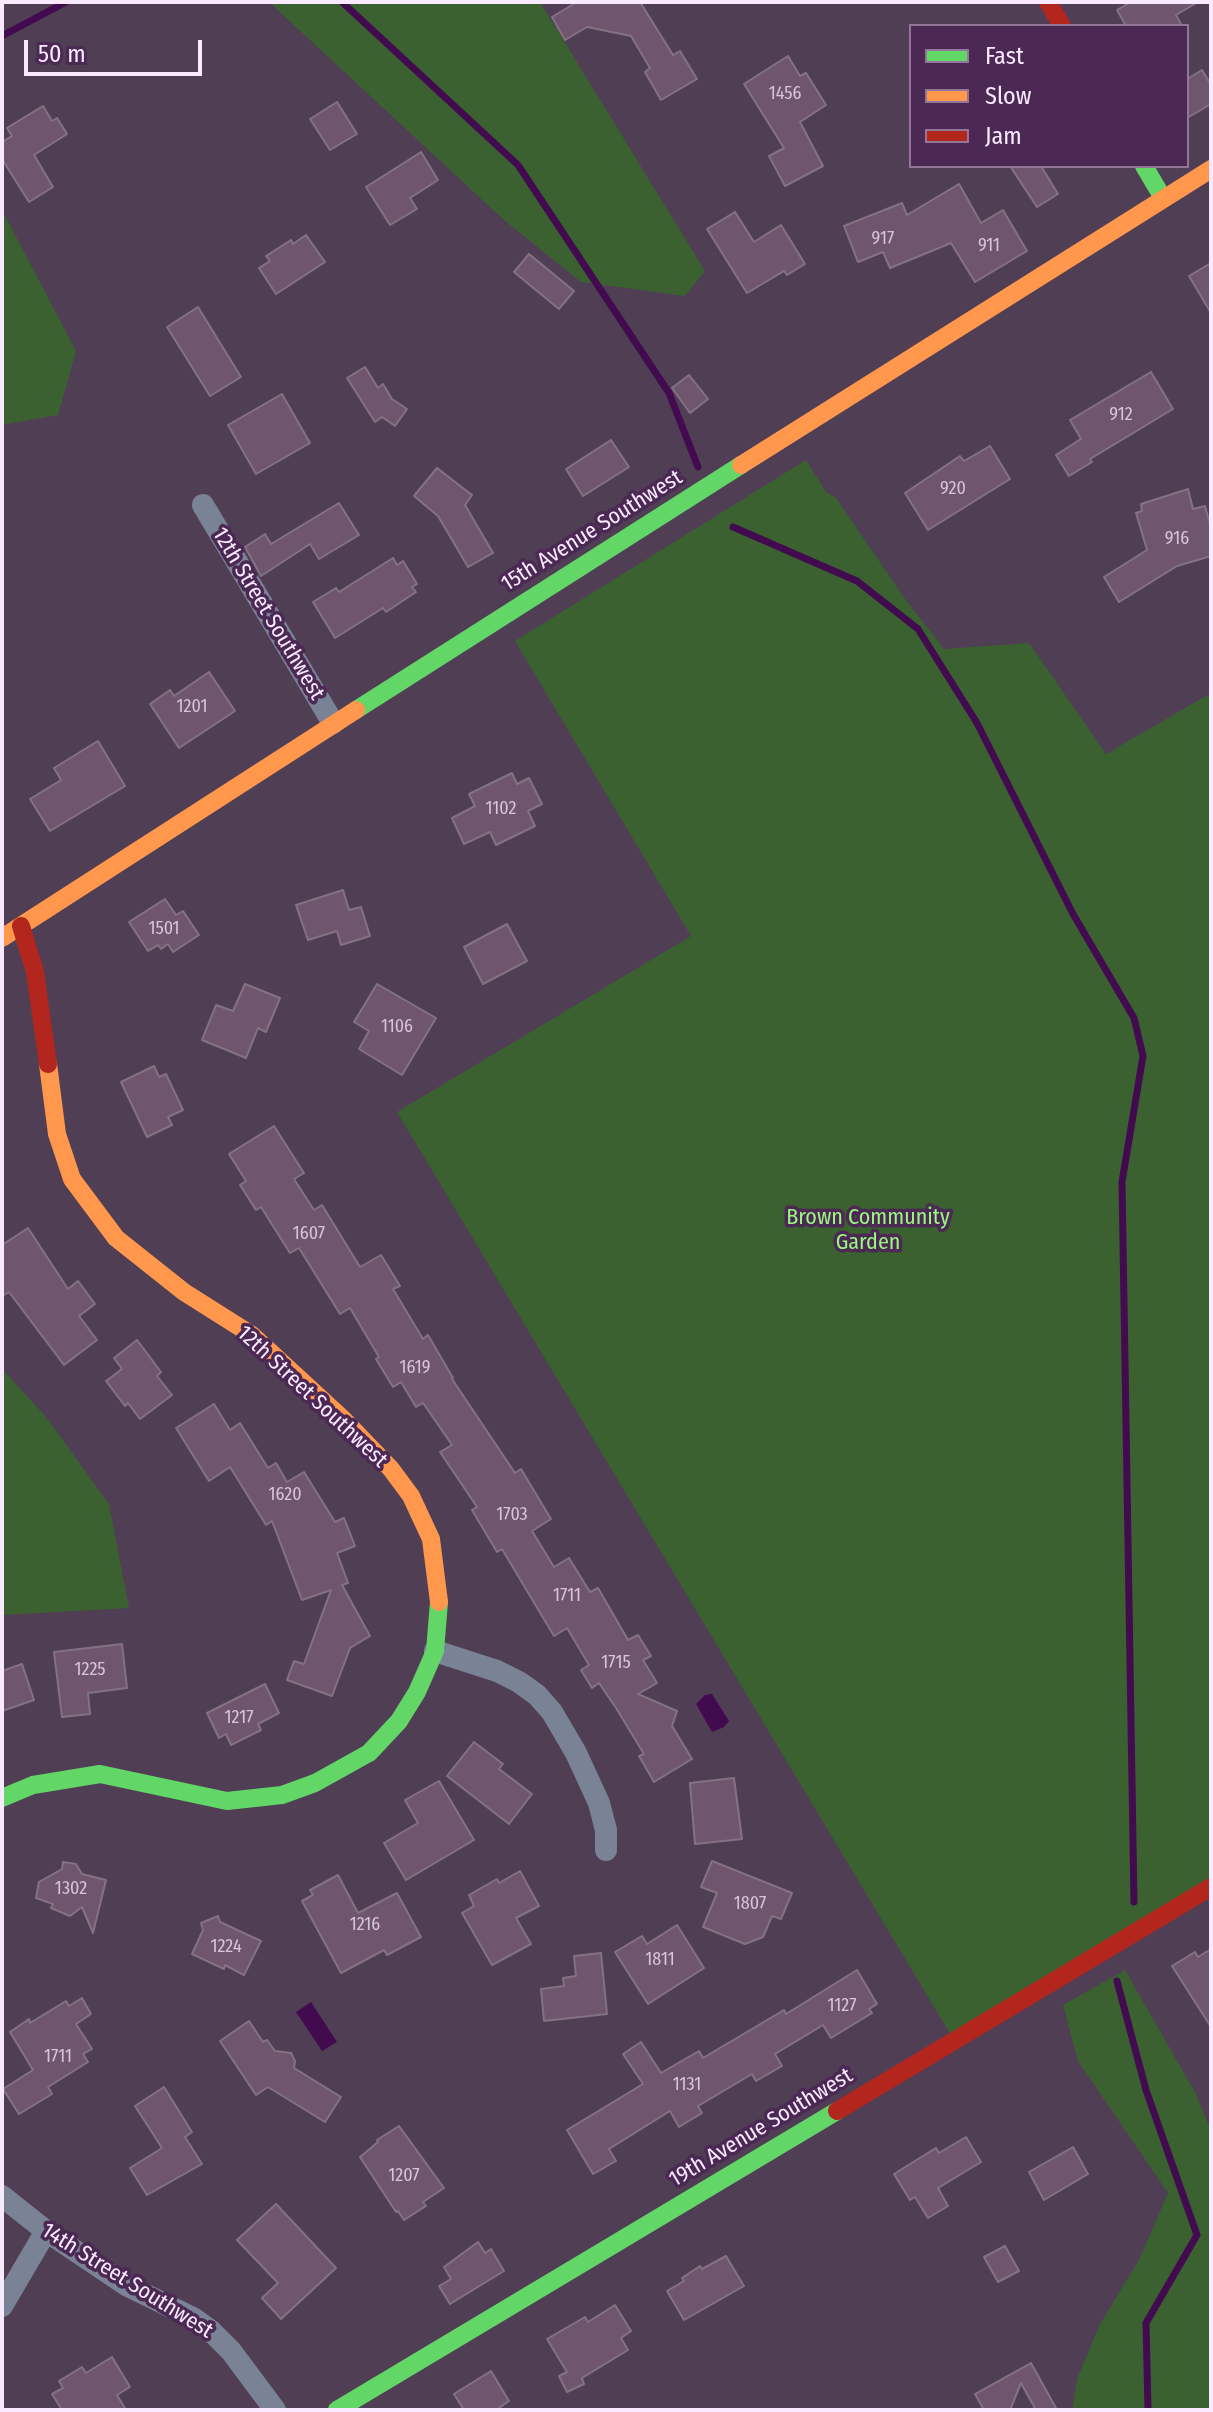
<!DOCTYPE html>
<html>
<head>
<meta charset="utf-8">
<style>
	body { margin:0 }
	#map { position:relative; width:1213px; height:2412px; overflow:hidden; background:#503e55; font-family:"Fira Sans Condensed",sans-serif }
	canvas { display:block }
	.frame { position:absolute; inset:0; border:4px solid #faeaff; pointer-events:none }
	.legend { position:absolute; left:909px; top:24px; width:280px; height:144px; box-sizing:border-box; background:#4b2954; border:2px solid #917698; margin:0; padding:10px 14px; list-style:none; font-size:24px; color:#faeaff }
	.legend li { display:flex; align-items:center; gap:16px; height:40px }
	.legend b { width:40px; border:2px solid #917698 }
	.scale { position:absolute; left:24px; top:40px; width:178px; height:36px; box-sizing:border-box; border:4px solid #faeaff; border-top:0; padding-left:10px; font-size:24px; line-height:28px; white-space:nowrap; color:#faeaff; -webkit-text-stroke:6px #4b2954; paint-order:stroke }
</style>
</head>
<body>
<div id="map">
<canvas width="1213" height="2412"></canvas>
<div class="frame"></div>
<ul class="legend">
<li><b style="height:10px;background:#63d668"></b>Fast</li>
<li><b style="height:10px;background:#ff974d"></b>Slow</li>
<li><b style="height:10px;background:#b3261e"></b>Jam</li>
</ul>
<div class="scale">50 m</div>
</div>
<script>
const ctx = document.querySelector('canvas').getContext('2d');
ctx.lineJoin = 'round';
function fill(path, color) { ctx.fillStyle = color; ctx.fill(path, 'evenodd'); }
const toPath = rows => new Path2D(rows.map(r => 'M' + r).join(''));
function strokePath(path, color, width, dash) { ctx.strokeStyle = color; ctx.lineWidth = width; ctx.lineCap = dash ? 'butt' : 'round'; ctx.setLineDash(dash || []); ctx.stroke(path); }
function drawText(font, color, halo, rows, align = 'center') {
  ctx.font = font + ' "Fira Sans Condensed",sans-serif'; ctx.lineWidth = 7; ctx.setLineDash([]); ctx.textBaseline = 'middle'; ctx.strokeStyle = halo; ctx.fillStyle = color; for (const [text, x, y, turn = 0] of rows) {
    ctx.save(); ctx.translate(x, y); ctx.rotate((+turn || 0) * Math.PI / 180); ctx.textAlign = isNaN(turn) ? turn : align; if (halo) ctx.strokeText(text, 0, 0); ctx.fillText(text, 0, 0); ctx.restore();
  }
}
fill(toPath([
	[269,2,540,2,705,271,685,296,581,282,504,220],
	[2,210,76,351,58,415,2,425],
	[806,460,826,492,836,498,905,599,944,649,1029,643,1106,754,1211,693,1211,1887,954,2040,397,1112,691,936,515,641],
	[2,1369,46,1417,109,1504,129,1608,2,1615],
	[1125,1970,1196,2094,1211,2131,1209,2410,1072,2410,1077,2379,1100,2324,1139,2260,1168,2193,1078,2061,1063,2005]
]), '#3c6131');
fill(toPath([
	[712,1694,729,1721,724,1727,712,1732,696,1704,705,1695],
	[311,2002,337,2042,322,2051,296,2012]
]), '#420b4f');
strokePath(toPath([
	[342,2,518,165,669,393,698,467],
	[2,36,66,2],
	[733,527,857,581,918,629,977,723,1073,914,1134,1018,1143,1056,1122,1182,1134,1902],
	[1117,1981,1146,2090,1197,2235,1146,2323,1148,2410]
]), '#420b4f', 7);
const building = toPath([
	[577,2,640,2,673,55,680,51,697,79,661,100,645,72,650,68,631,36,587,27,565,40,552,17,577,2],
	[1131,2,1198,2,1176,15,1182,26,1126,26,1117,10,1131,2],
	[788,56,800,76,806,73,826,105,800,122,823,166,785,186,769,156,784,148,744,84,788,56],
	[1202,70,1211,85,1211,104,1187,118,1187,79,1202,70],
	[337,102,357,134,330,150,310,119,337,102],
	[43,106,52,121,57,118,67,134,34,155,53,187,29,202,2,159,2,142,12,136,7,128,43,106],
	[421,152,438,180,410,198,417,209,390,225,366,187,421,152],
	[1010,166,1041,166,1058,194,1037,207,1010,166],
	[959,184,981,223,1003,210,1027,251,975,282,951,243,890,268,883,252,858,262,844,226,902,203,907,215,959,184],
	[735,212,754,242,781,225,805,264,787,275,784,271,747,293,707,229,735,212],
	[306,235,325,262,276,294,259,268,270,261,266,256,291,240,293,244,306,235],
	[529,254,574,291,559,309,514,272,529,254],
	[1211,263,1211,313,1189,276,1211,263],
	[198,307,241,377,210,396,167,327,198,307],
	[365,367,378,388,383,384,392,399,407,409,395,426,382,417,375,422,347,378,365,367],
	[1151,372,1173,409,1090,459,1092,462,1069,476,1056,455,1081,439,1070,420,1151,372],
	[689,375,708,399,690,413,672,388,689,375],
	[282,394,310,443,256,474,228,425,282,394],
	[611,440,629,467,583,496,566,469,611,440],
	[990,446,1010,479,928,530,905,493,960,456,964,461,990,446],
	[437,468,472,495,465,505,493,553,468,567,438,516,414,496,437,468],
	[1188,489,1193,509,1205,506,1211,528,1211,556,1177,566,1119,602,1104,577,1147,550,1136,513,1142,511,1141,504,1188,489],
	[339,503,359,535,319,559,310,544,261,576,245,547,265,534,271,544,339,503],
	[393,558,397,565,403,561,417,584,412,587,416,592,386,612,383,608,335,638,313,602,336,588,339,592,393,558],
	[209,672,235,711,179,748,150,704,170,690,174,696,209,672],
	[98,741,125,786,50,831,30,799,61,780,54,768,98,741],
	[512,773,517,784,529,778,542,804,528,811,535,826,496,845,490,832,464,844,452,818,475,806,469,794,512,773],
	[343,890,349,910,361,907,370,936,341,945,337,931,308,940,296,905,343,890],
	[165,899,176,915,183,911,199,935,173,952,168,944,161,949,158,945,148,951,129,922,165,899],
	[507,924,527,961,483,984,464,947,507,924],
	[245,984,280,998,266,1032,258,1028,246,1058,202,1040,216,1005,233,1011,245,984],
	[377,984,436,1018,402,1075,359,1049,369,1031,354,1022,377,984],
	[154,1066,159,1077,166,1074,183,1110,168,1117,172,1125,147,1137,121,1082,154,1066],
	[274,1126,304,1173,294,1179,314,1210,322,1205,360,1267,381,1255,400,1286,393,1289,423,1339,428,1335,453,1378,452,1379,515,1473,521,1469,551,1519,532,1531,554,1567,569,1558,590,1592,598,1588,628,1640,638,1635,651,1656,643,1660,657,1683,638,1694,677,1711,672,1726,692,1759,654,1782,639,1756,644,1754,616,1708,599,1683,592,1688,581,1670,589,1665,567,1628,554,1636,502,1549,497,1552,472,1510,477,1507,440,1452,452,1445,430,1413,423,1403,416,1407,401,1382,393,1387,376,1359,379,1357,350,1308,340,1314,299,1248,290,1253,261,1207,256,1210,240,1185,246,1181,229,1154,274,1126],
	[28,1228,68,1289,78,1281,95,1304,79,1316,97,1340,64,1365,9,1292,2,1296,2,1245,28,1228],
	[137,1340,161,1372,157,1376,172,1395,140,1419,128,1403,125,1406,106,1381,122,1369,114,1358,137,1340],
	[214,1404,230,1430,240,1423,268,1468,276,1463,287,1482,304,1472,335,1522,344,1518,355,1546,337,1553,348,1583,342,1585,370,1636,350,1648,332,1696,287,1680,294,1661,304,1664,331,1590,302,1600,272,1521,266,1525,230,1467,209,1481,176,1428,214,1404],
	[122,1644,127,1688,88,1693,90,1714,62,1717,54,1652,122,1644],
	[22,1664,34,1700,2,1711,2,1671,22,1664],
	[265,1684,279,1713,258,1724,261,1730,231,1745,226,1734,219,1738,207,1713,265,1684],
	[474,1742,503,1764,499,1769,532,1794,509,1824,447,1776,474,1742],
	[734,1778,742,1839,695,1844,690,1783,734,1778],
	[439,1781,474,1840,406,1880,384,1843,418,1823,405,1800,439,1781],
	[712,1861,792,1893,781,1919,772,1916,763,1937,745,1944,703,1927,717,1893,701,1887,712,1861],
	[63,1862,76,1864,82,1874,106,1880,93,1933,82,1907,70,1916,51,1908,53,1904,36,1898,39,1882,62,1869,63,1862],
	[520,1871,539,1906,516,1918,531,1944,492,1965,462,1913,474,1906,469,1895,497,1879,499,1883,520,1871],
	[338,1875,358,1913,397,1893,421,1937,387,1955,384,1950,341,1973,302,1901,313,1895,310,1890,338,1875],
	[218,1916,220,1922,261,1941,244,1975,225,1965,224,1969,192,1954,203,1930,201,1923,218,1916],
	[677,1925,704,1968,648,2004,615,1952,642,1936,647,1944,677,1925],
	[1211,1949,1211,2027,1172,1966,1195,1952,1198,1957,1211,1949],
	[601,1953,607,2014,544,2021,541,1989,564,1986,563,1978,576,1976,574,1956,601,1953],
	[857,1970,877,2004,869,2009,872,2013,831,2038,823,2025,775,2054,782,2066,756,2081,752,2074,698,2106,702,2113,679,2127,670,2111,609,2149,616,2161,593,2174,567,2130,643,2084,623,2054,641,2042,661,2073,699,2051,703,2058,784,2010,786,2014,857,1970],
	[82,1998,91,2014,76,2024,92,2049,83,2054,88,2062,48,2087,52,2094,19,2114,3,2089,33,2070,10,2032,29,2019,30,2023,66,2001,69,2006,82,1998],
	[249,2021,263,2042,267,2040,275,2051,291,2053,295,2061,294,2068,341,2097,325,2122,268,2087,256,2095,220,2041,249,2021],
	[164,2087,192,2132,185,2137,202,2164,147,2195,130,2168,162,2148,135,2106,164,2087],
	[399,2126,444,2188,423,2202,426,2206,404,2220,398,2211,396,2212,360,2157,378,2142,377,2140,399,2126],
	[966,2137,981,2162,938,2188,948,2206,928,2218,915,2197,910,2200,894,2174,936,2148,939,2153,966,2137],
	[1073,2147,1088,2174,1044,2200,1029,2172,1073,2147],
	[276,2204,336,2268,281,2319,262,2298,278,2283,237,2240,276,2204],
	[478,2242,485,2253,491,2249,504,2271,450,2304,439,2286,451,2279,444,2267,478,2242],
	[1005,2246,1019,2271,998,2282,984,2257,1005,2246],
	[726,2256,744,2286,684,2320,667,2291,684,2281,682,2278,700,2266,702,2269,726,2256],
	[615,2305,631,2331,621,2338,628,2350,582,2378,584,2384,567,2392,559,2376,567,2372,547,2339,585,2317,588,2322,615,2305],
	[112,2357,130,2387,117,2395,126,2410,62,2410,52,2394,63,2388,59,2381,82,2367,86,2373,112,2357],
	[1031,2363,1057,2410,1036,2410,1021,2383,1010,2410,984,2410,975,2394,1031,2363],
	[491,2371,509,2401,496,2410,464,2410,454,2394,491,2371]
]);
fill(building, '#6f556d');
strokePath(building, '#847283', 2);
strokePath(toPath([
	[203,505,333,723],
	[435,1651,497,1671,519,1682,537,1695,552,1712,576,1753,599,1803,606,1830,606,1850],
	[2,2196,46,2231,126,2285,193,2318,211,2331,231,2351,275,2410],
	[2,2306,46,2231]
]), '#7a8296', 22);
strokePath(toPath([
	[1144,166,1163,198],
	[356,710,741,465],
	[2,1798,33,1785,100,1774,227,1801,282,1795,315,1783,369,1753,399,1721,417,1692,435,1651,439,1602],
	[337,2410,837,2111]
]), '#63d668', 18);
strokePath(toPath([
	[741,465,1211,169],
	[2,938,356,710],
	[48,1064,57,1134,72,1179,116,1238,184,1292,252,1335,342,1418,391,1469,411,1496,431,1539,439,1602]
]), '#ff974d', 18);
strokePath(toPath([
	[1048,2,1062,26],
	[21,926,35,972,48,1064],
	[837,2111,1211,1887]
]), '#b3261e', 18);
drawText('18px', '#d7c5da', null, [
	["1456",785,94],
	["917",883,239],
	["911",989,246],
	["912",1121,415],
	["920",953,489],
	["916",1177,539],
	["1201",192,707],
	["1102",501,809],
	["1501",164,929],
	["1106",397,1027],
	["1607",309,1234],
	["1619",415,1368],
	["1620",285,1495],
	["1703",512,1515],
	["1711",567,1596],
	["1715",616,1663],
	["1225",90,1670],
	["1217",239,1718],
	["1302",71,1889],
	["1807",750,1904],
	["1216",365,1925],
	["1224",226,1947],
	["1811",660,1960],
	["1127",842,2006],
	["1711",58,2057],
	["1131",687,2085],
	["1207",404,2176]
]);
drawText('22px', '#faeaff', '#4b2954', [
	["15th Avenue Southwest",592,531,-32],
	["12th Street Southwest",268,614,59],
	["12th Street Southwest",312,1397,43],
	["19th Avenue Southwest",761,2128,-31],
	["14th Street Southwest",127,2281,32]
]);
drawText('22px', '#98f97c', '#4b2954', [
	["Brown Community",868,1218],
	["Garden",868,1243]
]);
</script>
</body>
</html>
